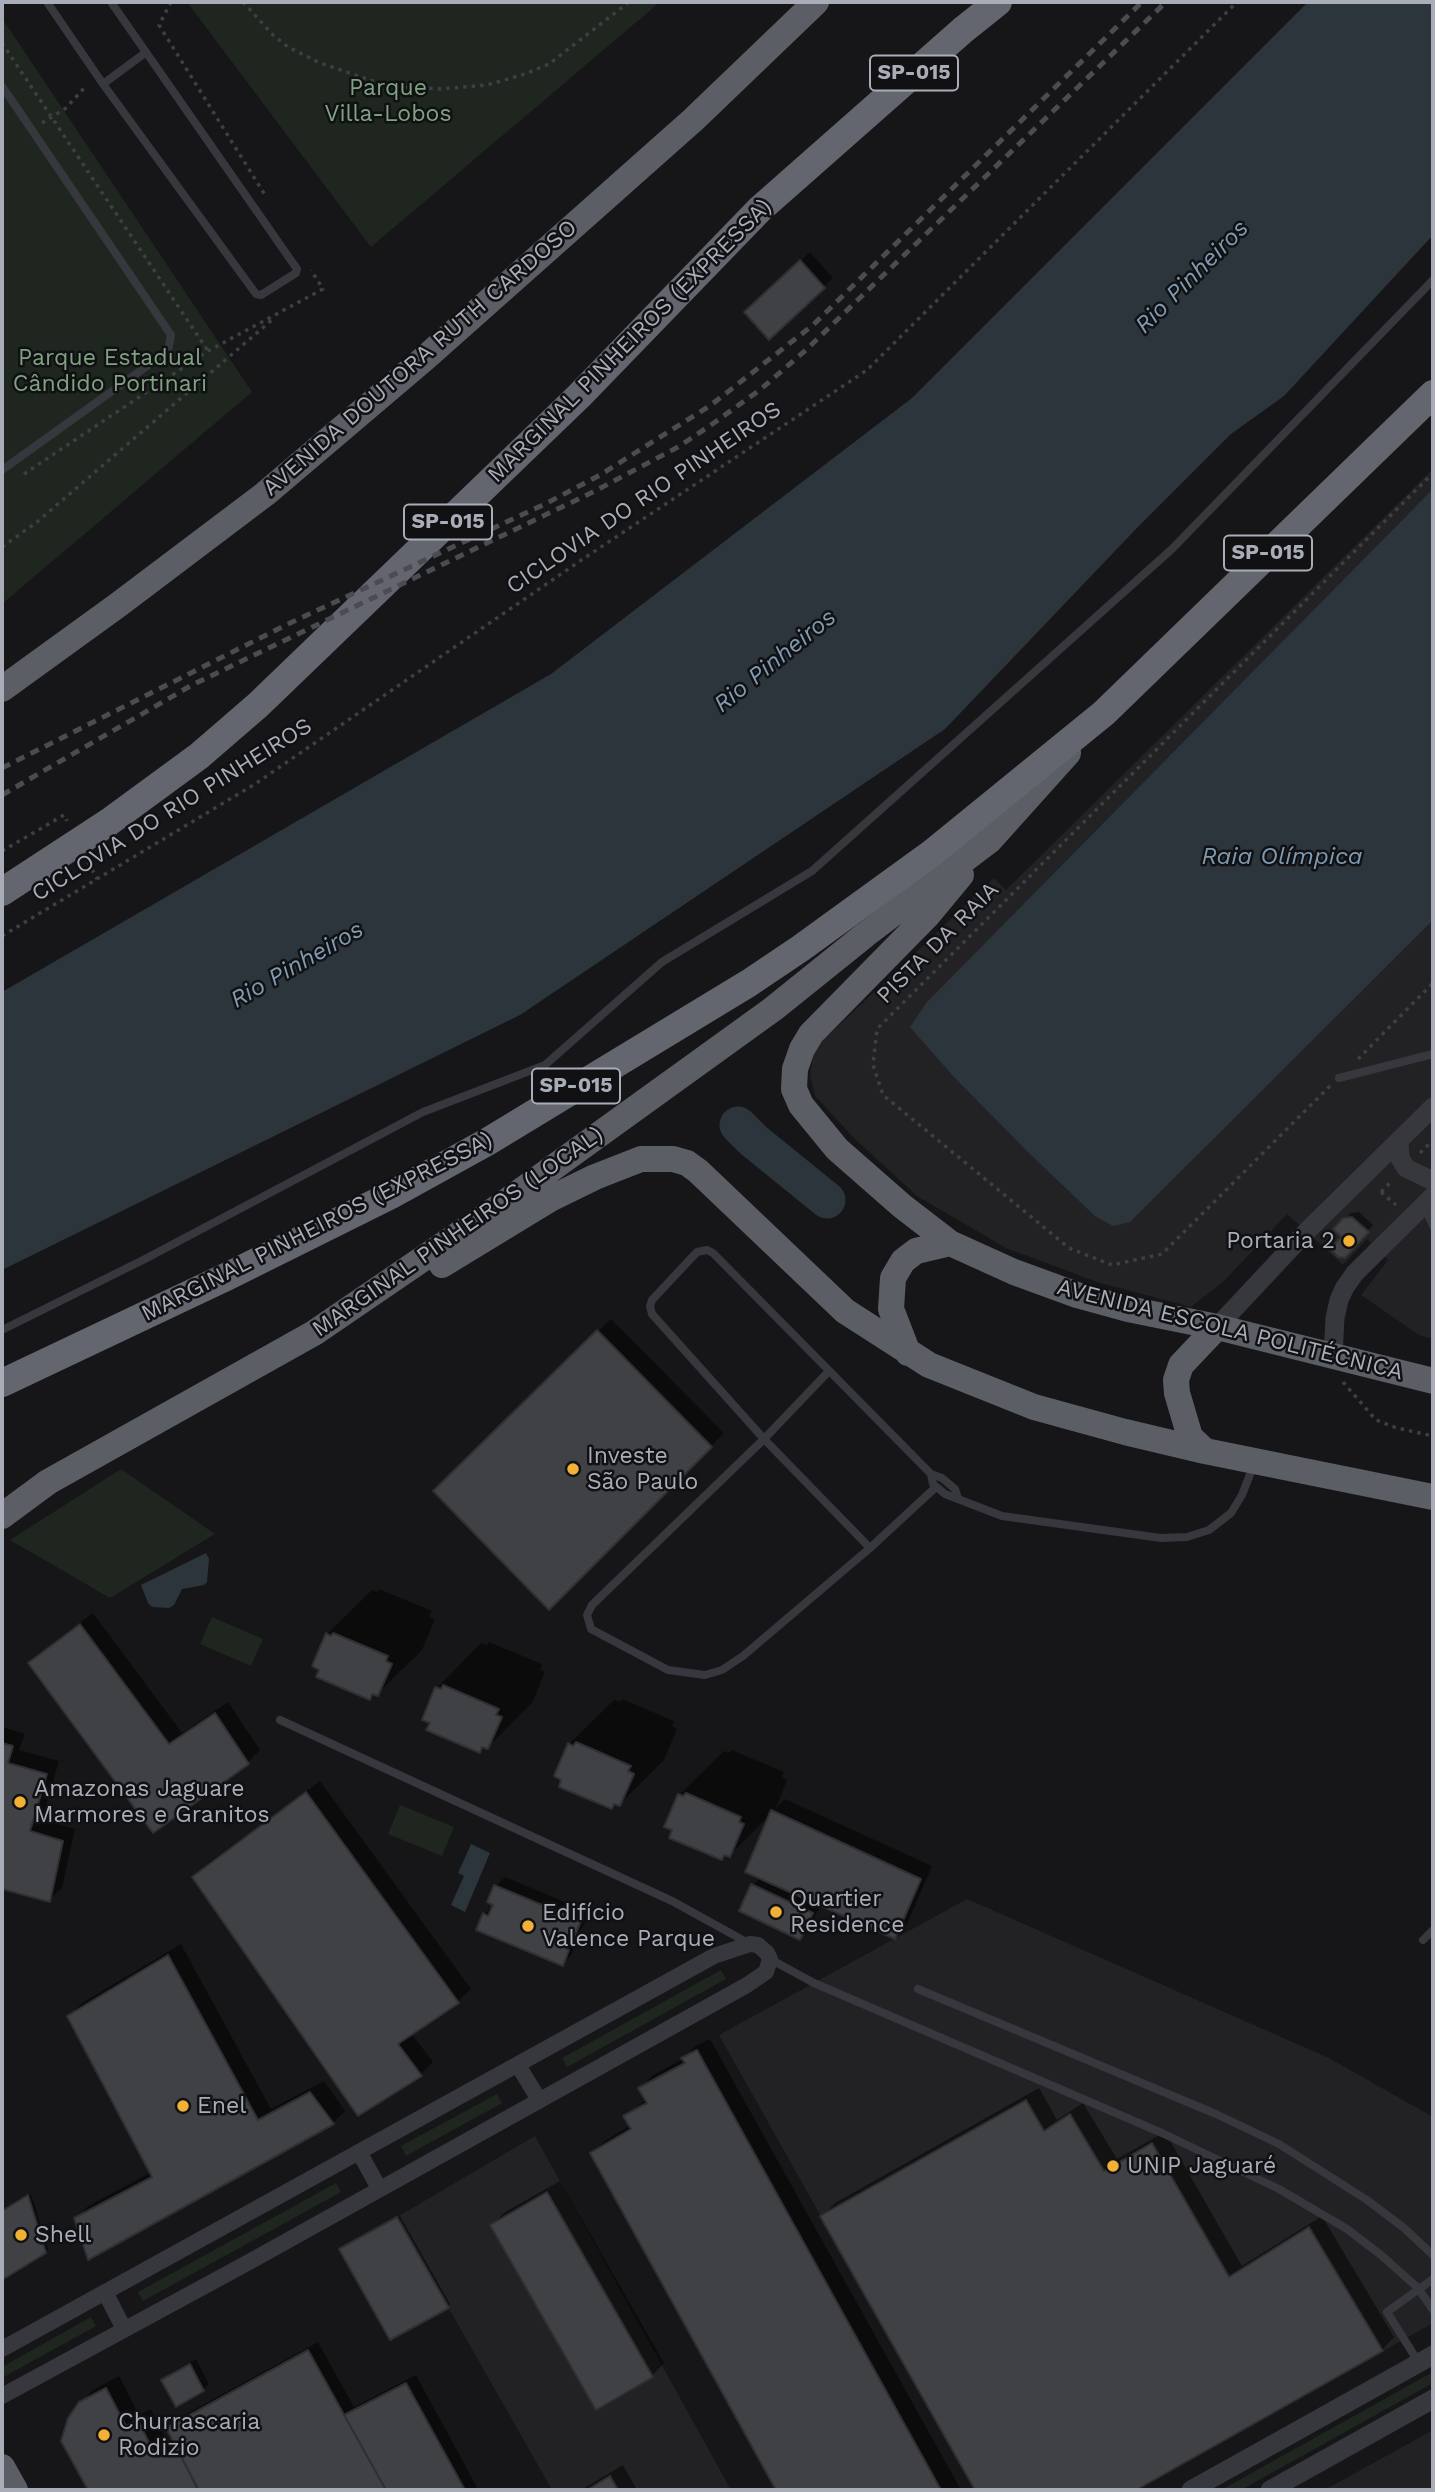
<!DOCTYPE html>
<html>
<head>
<meta charset="utf-8">
<style>
	body { margin:0 }
	#map { position:relative; width:1435px; height:2492px; overflow:hidden; background:#161618; font-family:"Work Sans",sans-serif }
	canvas { display:block }
	.frame { position:absolute; inset:0; border:4px solid #a8adb8; pointer-events:none }
</style>
</head>
<body>
<div id="map">
<canvas width="1435" height="2492"></canvas>
<div class="frame"></div>
</div>
<script>
const ctx = document.querySelector('canvas').getContext('2d');
ctx.lineJoin = 'round';
function fill(path, color) { ctx.fillStyle = color; ctx.fill(path, 'evenodd'); }
const toPath = rows => new Path2D(rows.map(r => 'M' + r).join(''));
function strokePath(path, color, width, dash) { ctx.strokeStyle = color; ctx.lineWidth = width; ctx.lineCap = dash ? 'butt' : 'round'; ctx.setLineDash(dash || []); ctx.stroke(path); }
function drawText(font, color, halo, rows, align = 'center') {
  ctx.font = font + ' "Work Sans",sans-serif'; ctx.lineWidth = 5; ctx.setLineDash([]); ctx.textBaseline = 'middle'; ctx.strokeStyle = halo; ctx.fillStyle = color; for (const [text, x, y, turn = 0] of rows) {
    ctx.save(); ctx.translate(x, y); ctx.rotate((+turn || 0) * Math.PI / 180); ctx.textAlign = isNaN(turn) ? turn : align; if (halo) ctx.strokeText(text, 0, 0); ctx.fillText(text, 0, 0); ctx.restore();
  }
}
fill(toPath([
	[1433,469,1433,1339,1419,1335,1361,1295,1388,1260,1367,1239,1343,1265,1287,1214,1225,1280,1191,1307,1097,1282,1006,1248,917,1196,854,1138,815,1096,810,1075,814,1049,994,878,1006,890],
	[967,1899,1329,2058,1433,2117,1433,2323,1136,2490,975,2490,719,2035],
	[535,2136,731,2490,552,2490,397,2217],
	[1433,2430,1433,2490,1324,2490,1341,2481]
]), '#222225');
fill(toPath([
	[187,2,660,2,371,247],
	[2,18,252,392,2,604],
	[121,1469,215,1534,110,1598,10,1540],
	[212,1617,263,1639,251,1666,200,1644],
	[400,1805,454,1827,442,1856,388,1834],
	[721,1970,726,1979,567,2067,562,2058],
	[497,2094,502,2103,406,2156,401,2146],
	[336,2183,341,2192,143,2301,138,2292],
	[91,2317,96,2326,2,2378,2,2367],
	[1433,2372,1433,2383,1241,2490,1221,2490]
]), '#1e261f');
fill(toPath([
	[1308,2,1433,2,1433,235,1284,396,1231,434,1135,530,945,729,520,1015,2,1270,2,992,551,674,912,398],
	[1433,489,1433,920,1130,1222,1113,1226,1095,1216,1029,1153,953,1076,910,1027,927,1002],
	[206,1553,209,1559,207,1582,204,1585,182,1589,174,1605,169,1608,152,1607,148,1603,141,1585],
	[471,1844,490,1853,465,1912,451,1905,464,1876,458,1873]
]), '#2c353c');
fill(toPath([
	[810,252,833,278,769,337,755,303],
	[1359,1212,1373,1225,1344,1256,1344,1237,1335,1229,1351,1213],
	[611,1319,724,1433,549,1607,436,1491],
	[379,1589,432,1611,429,1617,435,1619,422,1650,377,1694,374,1693,369,1698,327,1634,372,1590,377,1592],
	[93,1613,182,1733,228,1702,260,1750,248,1762,153,1830,30,1663,43,1651],
	[489,1642,542,1664,540,1670,545,1672,532,1703,488,1747,484,1746,479,1751,424,1719,437,1688,481,1643,486,1645],
	[622,1699,674,1721,672,1726,677,1729,664,1760,620,1804,616,1802,611,1807,569,1744,614,1700,619,1702],
	[2,1727,25,1734,19,1750,59,1761,42,1819,75,1829,62,1888,49,1900,2,1887],
	[732,1750,784,1772,782,1777,787,1780,776,1808,785,1799,932,1866,907,1924,894,1937,821,1904,809,1928,800,1938,753,1885,761,1877,771,1814,730,1855,726,1853,722,1858,679,1795,724,1751,729,1753],
	[320,1781,471,1989,458,2001,411,2033,433,2062,421,2074,194,1877,207,1864],
	[505,1877,589,1912,583,1927,572,1938,578,1940,571,1955,562,1964,484,1914,495,1904,496,1886],
	[181,1944,271,2109,324,2081,345,2111,333,2123,76,2219,88,2206,152,2172,69,2016,82,2003],
	[710,2039,961,2490,778,2490,593,2154,605,2141,631,2125,625,2117,647,2099,640,2088,653,2075,683,2059,695,2046],
	[1039,2088,1057,2120,1083,2103,1117,2159,1165,2132,1242,2266,1322,2216,1394,2337,1382,2350,1132,2490,977,2490,823,2216,835,2203],
	[560,2181,664,2363,652,2376,492,2225,505,2212],
	[31,2194,48,2249,2,2278,2,2211],
	[400,2216,450,2304,448,2307,341,2249],
	[318,2342,354,2407,416,2375,478,2489,201,2490,198,2485,189,2490,90,2490,63,2440,80,2403,93,2390,119,2376,139,2415,151,2409,169,2446,175,2443,168,2428,177,2419],
	[196,2359,209,2384,203,2389,177,2404,163,2380,169,2374],
	[623,2465,637,2490,581,2490]
]), '#0007');
strokePath(toPath([
	[738,1125,753,1140,827,1200]
]), '#2c353c', 37);
const building = toPath([
	[800,260,825,288,769,340,744,312,800,260],
	[1352,1217,1369,1232,1345,1258,1338,1257,1330,1249,1341,1237,1333,1229,1343,1218,1352,1217],
	[597,1330,712,1447,549,1610,433,1491,597,1330],
	[80,1624,169,1744,215,1713,249,1764,153,1833,28,1663,80,1624],
	[326,1633,331,1636,333,1633,388,1656,386,1661,392,1664,378,1696,372,1694,370,1700,316,1677,319,1670,312,1666,326,1633],
	[443,1685,499,1709,496,1715,502,1717,488,1749,482,1747,480,1753,426,1730,430,1723,422,1720,435,1687,441,1689,443,1685],
	[576,1742,631,1766,628,1771,634,1774,620,1806,614,1804,612,1809,559,1787,561,1780,554,1776,568,1743,573,1746,576,1742],
	[2,1743,13,1746,8,1763,47,1774,30,1831,63,1841,50,1902,2,1889,2,1743],
	[306,1792,459,2003,398,2044,422,2076,358,2116,192,1877,306,1792],
	[686,1793,741,1817,739,1822,744,1824,730,1857,724,1855,722,1860,669,1838,672,1830,664,1827,678,1794,683,1796,686,1793],
	[771,1810,921,1879,895,1939,745,1872,771,1810],
	[751,1884,813,1913,800,1940,739,1911,751,1884],
	[494,1885,581,1921,574,1938,569,1936,564,1947,569,1950,563,1966,476,1930,483,1913,488,1916,493,1905,487,1902,494,1885],
	[168,1955,258,2120,310,2092,334,2124,88,2260,74,2218,152,2177,67,2016,168,1955],
	[697,2050,941,2490,776,2490,590,2153,631,2129,623,2116,647,2103,638,2088,685,2063,681,2058,697,2050],
	[1026,2100,1044,2131,1070,2114,1104,2171,1152,2143,1229,2277,1309,2227,1383,2351,1136,2490,975,2490,820,2216,1026,2100],
	[547,2192,653,2377,596,2410,490,2225,547,2192],
	[28,2195,46,2253,2,2280,2,2211,28,2195],
	[397,2217,449,2308,390,2340,339,2249,397,2217],
	[308,2350,386,2490,199,2490,166,2428,308,2350],
	[190,2364,204,2391,176,2407,161,2380,190,2364],
	[406,2383,465,2490,386,2490,344,2415,406,2383],
	[106,2388,126,2426,138,2420,156,2457,176,2447,197,2488,193,2490,88,2490,61,2441,68,2418,79,2402,106,2388],
	[610,2476,618,2490,587,2490,610,2476]
]);
fill(building, '#404145');
strokePath(building, '#303034', 2);
strokePath(toPath([
	[171,2,159,25,265,195],
	[243,2,273,35,288,47,320,63,379,83,404,87,441,89,487,85,525,74,549,64,629,2],
	[2,43,208,351],
	[42,123,66,108,86,86],
	[24,474,208,351,323,289,311,270],
	[2,547,37,522,273,319],
	[2,851,64,815,67,821],
	[88,862,97,879],
	[2,936,255,784,580,561,867,370,1237,2],
	[1358,1059,1433,983],
	[1330,1086,1162,1254,1112,1265,1069,1248,883,1095,873,1065,877,1029,1433,473],
	[1420,1153,1433,1140],
	[1381,1192,1392,1181],
	[1381,1192,1396,1205],
	[1343,1382,1376,1420,1397,1428,1433,1436]
]), '#3d3f44', 3.5, [3.5, 5]);
strokePath(toPath([
	[47,2,103,84,256,294,261,295,296,273,297,269,111,2],
	[103,84,145,53],
	[2,86,171,335,168,351,2,470],
	[1339,1078,1433,1054],
	[1424,1205,1433,1226],
	[2,1330,145,1259,423,1112,545,1065,662,962,812,871,1172,549,1433,280],
	[829,1371,764,1439,592,1605,587,1615,591,1629,668,1670,705,1675,722,1670,743,1656,870,1548,936,1487],
	[931,1474,933,1484,945,1494,1002,1516,1161,1538,1187,1537,1209,1530,1231,1513,1242,1495,1254,1464],
	[870,1548,764,1439,652,1314,650,1306,652,1300,697,1252,707,1250,713,1253,931,1474,942,1478,955,1489,958,1498],
	[280,1720,672,1901,750,1944],
	[1423,1940,1433,1930],
	[770,1959,814,1983,1162,2133,1279,2189,1347,2229,1381,2255,1418,2288,1433,2310],
	[918,1989,1216,2114,1279,2144,1367,2200,1404,2228,1433,2255],
	[1419,2363,1387,2312,1433,2279]
]), '#37383d', 8);
strokePath(toPath([
	[518,2065,539,2100],
	[359,2152,379,2188],
	[105,2292,124,2329],
	[2,2349,714,1956,750,1944,758,1945,767,1953,770,1959,766,1972,747,1985,249,2262,2,2396]
]), '#37383d', 16);
strokePath(toPath([
	[1399,1141,1400,1158,1406,1168,1433,1181],
	[1217,1327,1305,1233,1433,1107],
	[1333,1357,1335,1318,1339,1300,1345,1287,1355,1273,1433,1196],
	[1191,2490,1433,2355],
	[1270,2490,1433,2399]
]), '#37383d', 19);
strokePath(toPath([
	[2,689,118,605,265,494,425,358,693,120,816,2],
	[961,875,927,916,811,1034,802,1049,795,1069,794,1089,801,1105,837,1149,902,1206,950,1243,1014,1272,1077,1295,1128,1309,1217,1327,1433,1381],
	[442,1265,552,1198,595,1177,641,1159,673,1159,687,1163,698,1171,845,1311,929,1365,1034,1407,1125,1432,1205,1451,1433,1497],
	[908,1353,891,1309,893,1278,903,1261,916,1251,950,1243],
	[1205,1451,1190,1437,1177,1393,1176,1380,1181,1365,1217,1327],
	[2,1516,48,1482,314,1333,500,1206,773,1009,865,935,989,841,1068,753],
	[2,2467,15,2490]
]), '#5b5e65', 26);
strokePath(toPath([
	[2,892,109,822,199,756,258,705,579,396,760,209,963,30,998,2],
	[2,1383,228,1276,391,1195,487,1142,749,983,801,948,932,853,1104,713,1433,394]
]), '#63666e', 28);
strokePath(toPath([
	[2,768,288,624,547,503,600,475,711,405,813,325,1142,2],
	[2,795,192,685,595,491,678,447,711,425,761,389,807,349,1166,2]
]), '#4a4c52', 5, [9, 7]);
for (const [x, y, r, color] of [
	[1349,1241,7,"#f2b134"],
	[573,1469,7,"#f2b134"],
	[20,1802,7,"#f2b134"],
	[776,1912,7,"#f2b134"],
	[528,1926,7,"#f2b134"],
	[183,2106,7,"#f2b134"],
	[1113,2166,7,"#f2b134"],
	[21,2235,7,"#f2b134"],
	[104,2435,7,"#f2b134"]
]) { const dot = new Path2D(); dot.arc(x, y, r, 0, 2 * Math.PI); ctx.fillStyle = color; ctx.fill(dot); strokePath(dot, '#111113', 2.5); }
for (const [x, y, w] of [
	[914,73,88],
	[448,522,88],
	[1268,553,88],
	[576,1086,88]
]) { const box = new Path2D(); box.roundRect(x - w / 2, y - 17.5, w, 35, 5); ctx.fillStyle = '#111113'; ctx.fill(box); strokePath(box, '#a8adb8', 2); }
drawText('bold 21px', '#a8adb8', null, [
	["SP-015",914,73],
	["SP-015",448,522],
	["SP-015",1268,553],
	["SP-015",576,1086]
]);
drawText('23px', '#7fa381', '#111113', [
	["Parque",388,88],
	["Villa-Lobos",388,114],
	["Parque Estadual",110,358],
	["Cândido Portinari",110,384]
]);
drawText('23px', '#a8adb8', '#111113', [
	["MARGINAL PINHEIROS (EXPRESSA)",630,341,-45],
	["AVENIDA DOUTORA RUTH CARDOSO",420,358,-41],
	["CICLOVIA DO RIO PINHEIROS",644,498,-34],
	["CICLOVIA DO RIO PINHEIROS",172,810,-32],
	["PISTA DA RAIA",938,943,-45],
	["MARGINAL PINHEIROS (EXPRESSA)",317,1227,-27],
	["MARGINAL PINHEIROS (LOCAL)",458,1232,-35],
	["AVENIDA ESCOLA POLITÉCNICA",1230,1330,14]
]);
drawText('23px', '#a8adb8', '#111113', [
	["Portaria 2",1335,1241,"right"],
	["Investe",587,1456],
	["São Paulo",587,1482],
	["Amazonas Jaguare",34,1789],
	["Marmores e Granitos",34,1815],
	["Quartier",790,1899],
	["Residence",790,1925],
	["Edifício",542,1913],
	["Valence Parque",542,1939],
	["Enel",197,2106],
	["UNIP Jaguaré",1127,2166],
	["Shell",35,2235],
	["Churrascaria",118,2422],
	["Rodizio",118,2448]
], 'left');
drawText('italic 24px', '#7f9bb3', '#111113', [
	["Rio Pinheiros",1192,277,-45],
	["Rio Pinheiros",775,661,-39],
	["Raia Olímpica",1282,857],
	["Rio Pinheiros",297,965,-30]
]);
</script>
</body>
</html>
